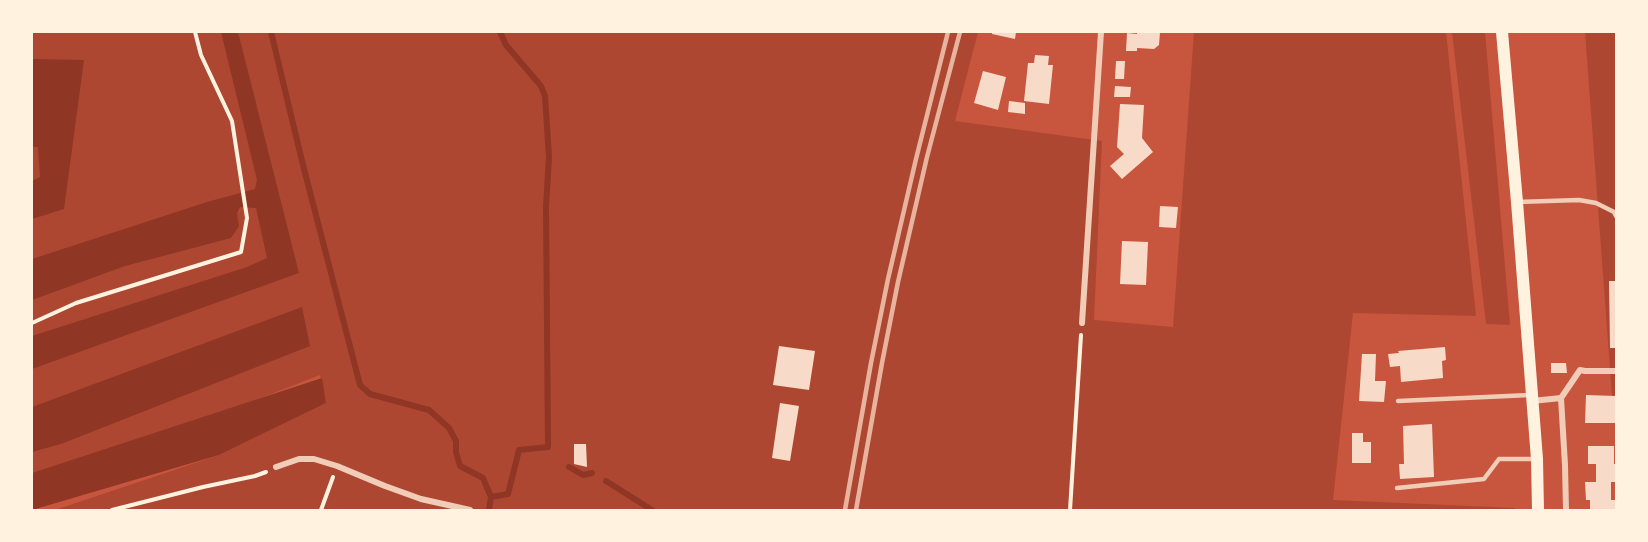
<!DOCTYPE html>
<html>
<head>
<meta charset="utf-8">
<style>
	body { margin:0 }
	#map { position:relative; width:1648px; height:542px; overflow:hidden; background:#c8553d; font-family:"Archivo Narrow",sans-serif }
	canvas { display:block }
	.frame { position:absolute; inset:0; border:33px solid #fff3e0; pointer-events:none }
</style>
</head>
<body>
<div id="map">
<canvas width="1648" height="542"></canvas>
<div class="frame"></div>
</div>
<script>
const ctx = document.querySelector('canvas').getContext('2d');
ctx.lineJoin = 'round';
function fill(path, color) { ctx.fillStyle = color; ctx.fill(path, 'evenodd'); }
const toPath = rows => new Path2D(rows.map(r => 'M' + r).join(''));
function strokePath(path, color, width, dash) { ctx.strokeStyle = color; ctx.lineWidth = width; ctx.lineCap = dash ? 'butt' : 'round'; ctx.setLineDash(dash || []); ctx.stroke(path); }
fill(toPath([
	[32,32,978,32,955,121,1102,141,1094,320,1173,327,1194,32,1446,32,1476,316,1353,313,1333,500,1515,508,1515,510,55,510,219,455,326,403,320,375,32,487],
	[1452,32,1485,32,1510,325,1486,324],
	[1585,32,1616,32,1616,409,1613,409]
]), '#ae4732');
fill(toPath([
	[221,32,238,32,299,273,32,369,32,336,247,267,267,258,256,208,240,207,237,213,239,226,231,238,125,266,32,300,32,259,207,202,255,189,257,180],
	[32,59,84,60,64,209,32,219,32,181,40,177,38,147,32,147],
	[302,307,310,346,61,444,32,452,32,407],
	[322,378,326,403,219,455,32,510,32,473]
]), '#8f3625');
strokePath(toPath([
	[271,32,303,165,360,385,370,394,429,410,449,428,456,441,456,452,460,466,483,478,491,497,489,510],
	[569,467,583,475,592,473],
	[606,481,652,510],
	[491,497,508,494,519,450,548,447,546,207,549,157,545,96,541,86,506,45,500,32]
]), '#8f3625', 6);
fill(toPath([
	[992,32,1016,32,1015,39,992,34],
	[1137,32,1160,32,1159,45,1154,49,1137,48,1137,51,1126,51,1127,33,1137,34],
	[1035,55,1049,56,1048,65,1053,65,1049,104,1024,101,1028,63,1034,63],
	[1116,61,1125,61,1124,79,1115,79],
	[983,71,1006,77,998,110,974,103],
	[1115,86,1131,87,1130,97,1114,97],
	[1009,101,1025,103,1025,114,1008,112],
	[1120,104,1144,105,1142,138,1153,152,1122,179,1110,166,1124,154,1117,147],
	[1160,206,1178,207,1176,228,1159,227],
	[1122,241,1148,242,1146,285,1120,284],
	[1609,281,1616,281,1616,348,1610,348],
	[779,346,815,351,809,390,773,385],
	[1445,347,1446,360,1442,361,1443,378,1401,382,1400,366,1390,367,1388,354,1399,353,1398,351],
	[1362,354,1376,354,1375,381,1386,381,1384,402,1359,401],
	[1551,363,1566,363,1567,373,1551,373],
	[1586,395,1616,396,1616,423,1585,423],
	[780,403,799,406,790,461,772,458],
	[1432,424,1434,477,1400,479,1399,464,1404,464,1403,426],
	[1352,433,1363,433,1363,442,1371,442,1371,463,1352,463],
	[574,444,586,444,587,467,574,464],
	[1588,446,1614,446,1614,464,1616,464,1616,482,1611,482,1611,500,1615,500,1616,510,1590,510,1590,500,1586,500,1585,482,1596,482,1596,464,1588,464]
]), '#f7dbc8');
strokePath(toPath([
	[32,323,76,303,241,252,247,218,232,121,201,55,195,32],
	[112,510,203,487,255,476,266,472],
	[321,510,333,477],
	[1070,510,1081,335]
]), '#fff3e0', 4);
strokePath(toPath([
	[1517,202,1579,200,1596,203,1614,212,1616,216],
	[1398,401,1530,395],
	[1397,488,1484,479,1499,459,1537,459]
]), '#f1ccb7', 4.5);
strokePath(toPath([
	[1082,323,1101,32],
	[1532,401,1561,398],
	[276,467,299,459,314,459,337,466,385,486,421,499,470,510],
	[1566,510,1565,465,1561,398,1580,370,1585,371,1616,371]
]), '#f1ccb7', 6);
strokePath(toPath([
	[1502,32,1517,202,1537,459,1538,510]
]), '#fff3e0', 12);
strokePath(toPath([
	[845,510,871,363,888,279,916,159,948,32],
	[856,510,882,363,898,282,927,157,960,32]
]), '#e9b49f', 4.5);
</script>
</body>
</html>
